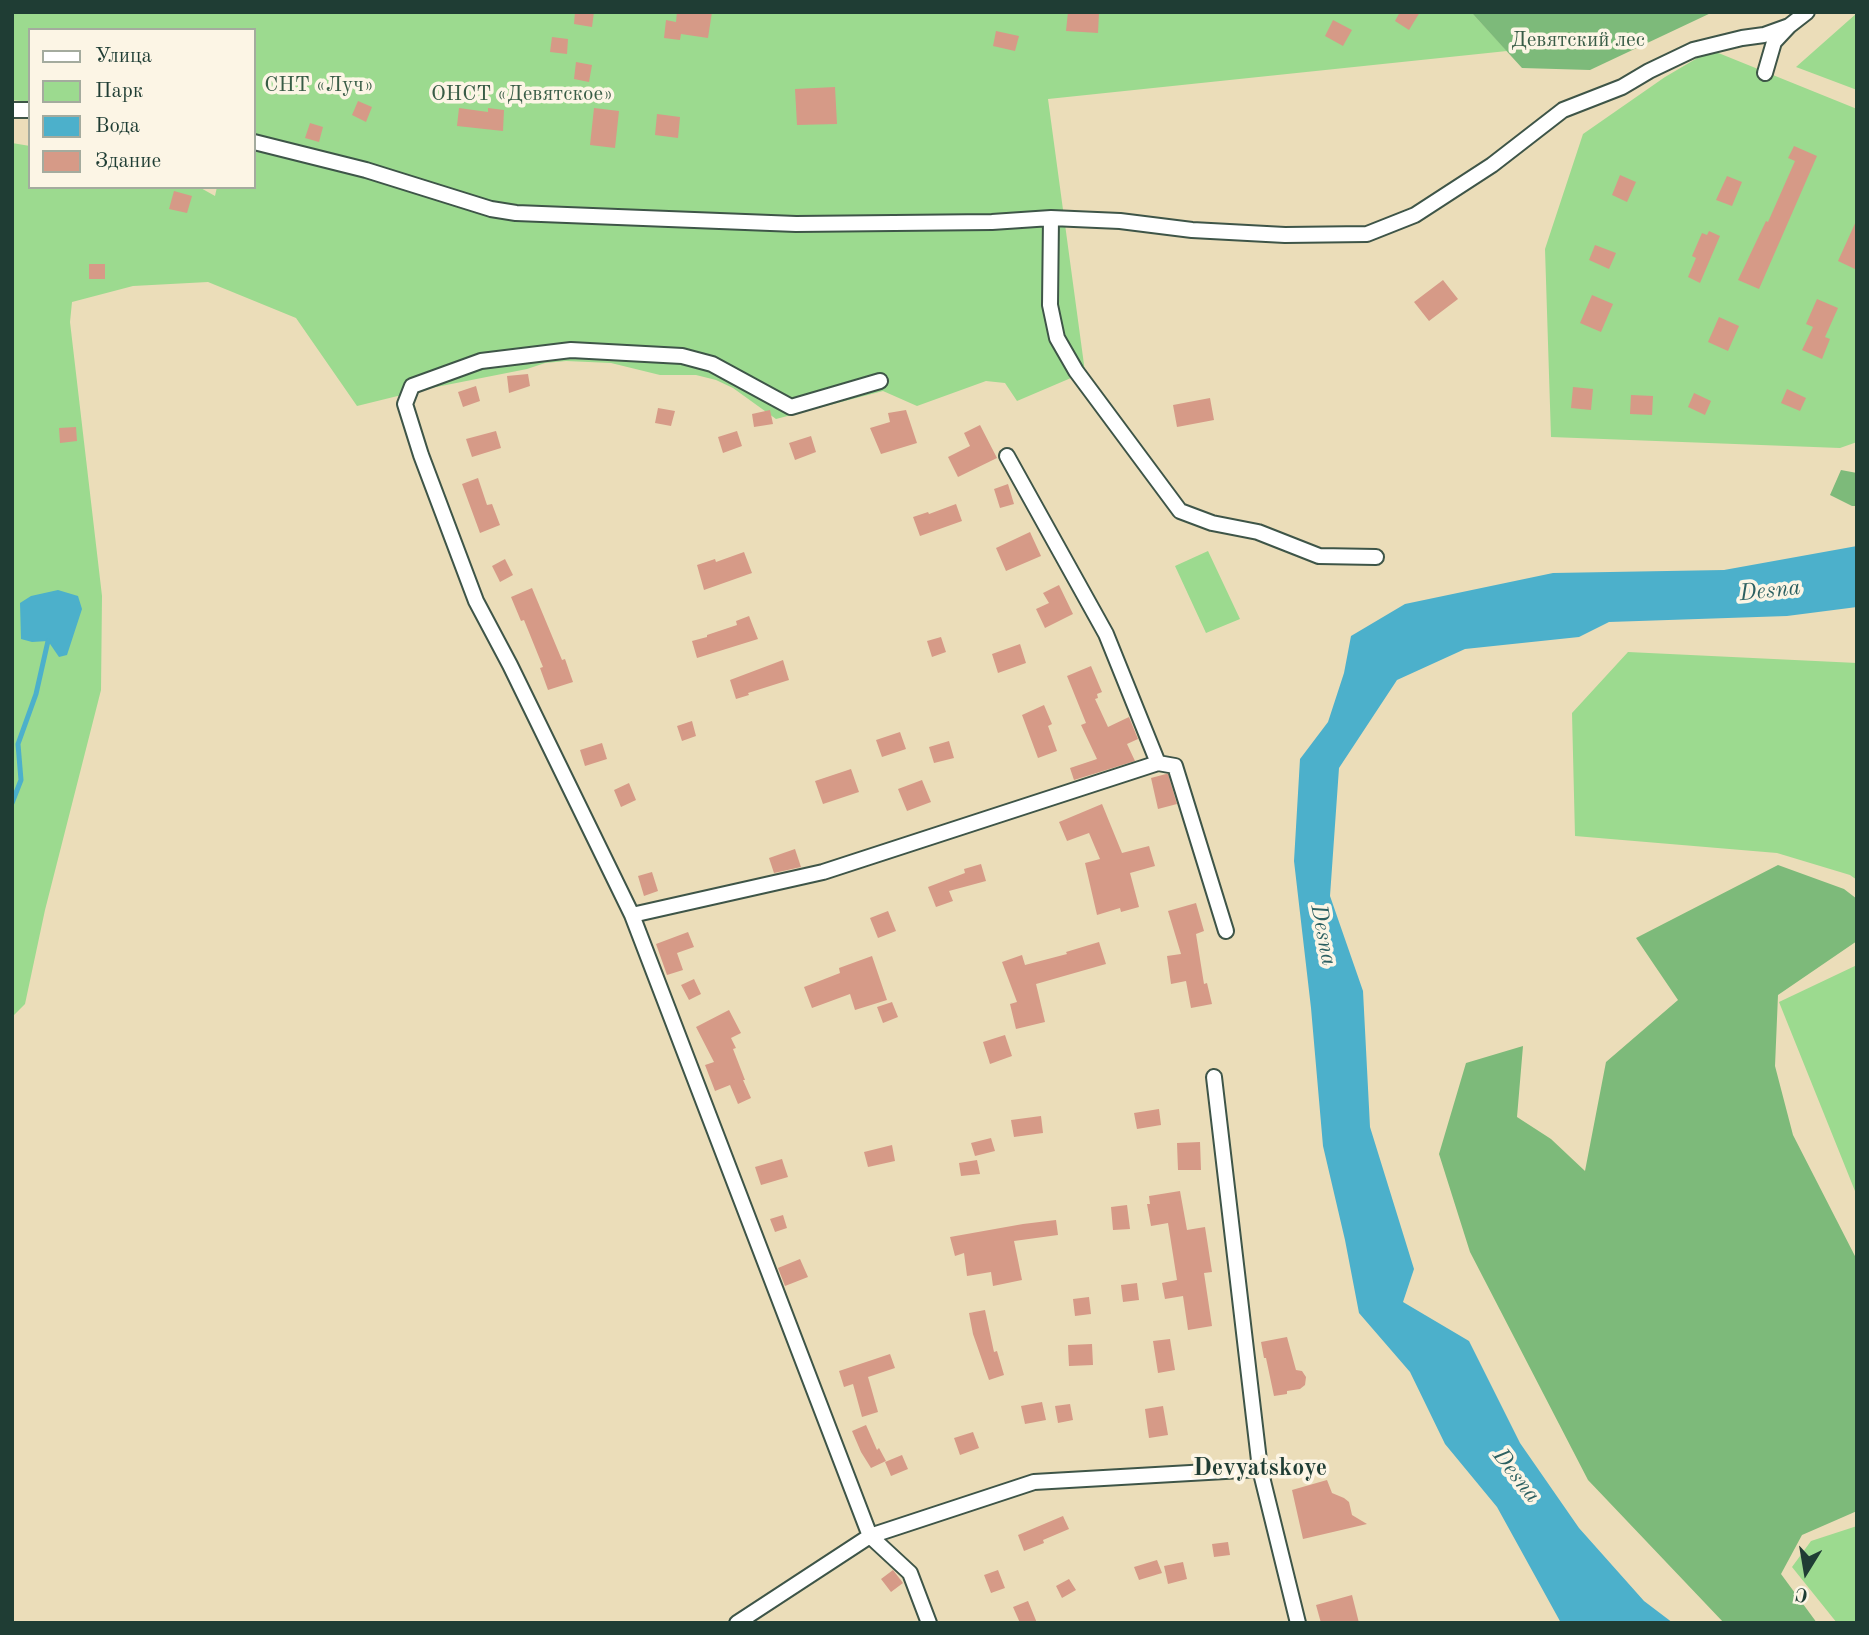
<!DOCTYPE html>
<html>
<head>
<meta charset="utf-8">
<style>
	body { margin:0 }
	#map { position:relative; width:1869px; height:1635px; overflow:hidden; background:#ebddb9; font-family:"Old Standard TT",serif }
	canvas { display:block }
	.frame { position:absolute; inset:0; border:14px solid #1f3d34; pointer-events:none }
	.legend { position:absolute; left:28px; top:28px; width:228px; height:161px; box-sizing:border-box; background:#fcf5e5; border:2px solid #a4ab9e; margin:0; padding:9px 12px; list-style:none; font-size:21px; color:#1f3d34 }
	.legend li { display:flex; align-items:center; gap:14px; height:35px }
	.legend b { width:35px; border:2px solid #a4ab9e }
	.north { position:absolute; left:1771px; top:1537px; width:70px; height:70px; -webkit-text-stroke:5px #fcf5e5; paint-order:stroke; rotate:191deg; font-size:19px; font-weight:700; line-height:28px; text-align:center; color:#1f3d34 }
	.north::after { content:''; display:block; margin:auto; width:24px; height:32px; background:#1f3d34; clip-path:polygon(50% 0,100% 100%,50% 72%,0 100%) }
</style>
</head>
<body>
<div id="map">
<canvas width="1869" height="1635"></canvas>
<div class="frame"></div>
<ul class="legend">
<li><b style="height:9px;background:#fff"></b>Улица</li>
<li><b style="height:19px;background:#9cda8f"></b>Парк</li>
<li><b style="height:19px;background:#4cb0cb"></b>Вода</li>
<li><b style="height:19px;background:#d69a87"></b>Здание</li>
</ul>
<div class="north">С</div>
</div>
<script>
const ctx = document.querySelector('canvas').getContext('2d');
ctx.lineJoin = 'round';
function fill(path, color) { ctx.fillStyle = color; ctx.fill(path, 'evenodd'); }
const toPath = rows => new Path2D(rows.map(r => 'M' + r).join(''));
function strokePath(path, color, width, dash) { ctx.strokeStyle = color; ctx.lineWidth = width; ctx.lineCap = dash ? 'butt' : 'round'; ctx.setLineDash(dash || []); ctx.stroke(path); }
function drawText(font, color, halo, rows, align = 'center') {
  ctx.font = font + ' "Old Standard TT",serif'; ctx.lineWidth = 7; ctx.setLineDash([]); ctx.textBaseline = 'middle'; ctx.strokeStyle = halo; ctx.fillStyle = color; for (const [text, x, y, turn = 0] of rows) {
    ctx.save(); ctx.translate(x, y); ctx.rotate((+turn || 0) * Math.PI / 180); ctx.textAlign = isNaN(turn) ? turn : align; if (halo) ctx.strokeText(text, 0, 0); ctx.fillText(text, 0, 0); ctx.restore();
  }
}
fill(toPath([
	[12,12,1471,12,1507,51,1048,99,1085,372,1017,401,1005,383,986,381,917,406,883,391,776,419,733,388,716,380,696,375,660,375,611,363,566,361,545,363,527,369,426,389,357,406,296,318,208,282,133,286,72,302,70,322,102,596,101,690,45,910,25,1004,12,1017,12,143,30,146,30,187,199,187,215,196,217,187,254,187,254,30,30,30,30,102,12,100],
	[1857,13,1857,90,1796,67],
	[1711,50,1857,109,1857,442,1840,448,1551,437,1545,249,1583,134,1665,77],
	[1208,551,1240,619,1206,633,1175,566],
	[1628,652,1857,663,1857,880,1850,875,1777,853,1575,836,1572,713],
	[1857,965,1857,1196,1779,1002],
	[1857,1526,1857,1623,1837,1623,1792,1567,1811,1541]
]), '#9cda8f');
fill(toPath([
	[1471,12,1713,12,1590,70,1522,68],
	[1841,470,1857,473,1857,506,1852,506,1830,495],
	[1778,865,1844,889,1857,899,1857,941,1778,995,1775,1066,1793,1135,1857,1260,1857,1511,1802,1535,1781,1574,1817,1623,1724,1623,1588,1480,1470,1252,1439,1154,1466,1063,1523,1046,1517,1117,1551,1139,1585,1171,1606,1062,1678,1000,1636,938]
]), '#7dba7a');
fill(toPath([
	[1857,546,1857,607,1787,616,1609,622,1579,637,1465,649,1397,680,1339,768,1330,896,1363,991,1370,1127,1414,1269,1403,1302,1469,1341,1520,1443,1579,1528,1644,1601,1673,1623,1561,1623,1497,1507,1445,1444,1410,1372,1359,1313,1345,1240,1323,1146,1311,1008,1294,861,1300,759,1328,722,1344,673,1351,636,1405,604,1553,573,1724,570],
	[58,590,78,596,82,609,67,655,59,657,48,641,32,642,21,639,20,603,31,596]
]), '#4cb0cb');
strokePath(toPath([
	[12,803,21,780,18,744,36,694,48,641]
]), '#4cb0cb', 5);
fill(toPath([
	[575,12,594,12,592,27,574,24],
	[677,12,712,12,708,38,681,34,680,40,664,38,666,20,676,22],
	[1068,12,1099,12,1098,33,1066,31],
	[1400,12,1420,12,1409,30,1395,21],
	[1333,20,1352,30,1343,46,1325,36],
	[996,31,1019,36,1015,51,993,46],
	[552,37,568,39,567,54,550,52],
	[576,62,592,65,589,82,574,79],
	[835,87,837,124,797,125,795,89],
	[358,101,372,107,366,122,352,115],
	[459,108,488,112,488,108,504,110,503,131,457,126],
	[594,108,619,111,615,148,590,145],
	[657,114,680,117,678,138,655,135],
	[310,123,323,127,319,142,305,138],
	[1794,146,1817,156,1759,289,1738,280,1766,221,1768,222,1795,161,1788,158],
	[1620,175,1636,182,1627,202,1612,195],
	[1727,176,1742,182,1732,206,1716,200],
	[174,191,192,196,187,213,169,209],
	[1857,219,1857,270,1838,261],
	[1709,231,1720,236,1700,283,1688,277,1696,258,1692,256,1702,233,1707,235],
	[1595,245,1616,253,1609,269,1589,260],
	[89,264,105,264,105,279,89,279],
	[1443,280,1458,299,1429,321,1414,302],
	[1592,295,1613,304,1601,332,1580,323],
	[1817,299,1838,308,1825,337,1830,339,1822,359,1802,350,1813,327,1806,324],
	[1719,317,1739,326,1728,351,1708,342],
	[528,374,530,386,509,393,507,376],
	[476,386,480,401,463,407,458,392],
	[1573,387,1593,389,1591,410,1571,408],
	[1787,389,1806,398,1800,411,1781,403],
	[1694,393,1711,401,1705,415,1688,407],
	[1631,395,1653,396,1652,415,1630,414],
	[1210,398,1214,420,1177,427,1173,405],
	[658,408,675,411,671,426,655,423],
	[770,410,773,424,754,427,752,414],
	[906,410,917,443,881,454,870,428,890,422,888,413],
	[980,425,997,458,958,477,948,457,970,446,964,433],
	[76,427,77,441,60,443,59,428],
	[496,431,501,448,472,457,466,439],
	[737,431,742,446,723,453,718,437],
	[811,436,816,452,795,460,789,443],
	[478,478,487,505,492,504,500,525,480,533,462,484],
	[1008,484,1014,504,1000,508,994,489],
	[956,504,962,521,920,536,913,517,928,512,929,514],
	[1030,532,1041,556,1006,571,996,548],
	[744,552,752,573,704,590,697,565,715,559,716,562],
	[505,559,513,575,500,582,492,566],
	[1059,585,1073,614,1045,628,1036,609,1049,603,1043,593],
	[532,588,562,660,565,659,573,682,548,690,540,668,543,667,524,620,521,621,511,597],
	[749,616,758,639,697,658,692,641,707,637,707,635,737,625,736,621],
	[941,637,946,652,932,657,927,641],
	[1020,644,1026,663,998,673,992,654],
	[783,660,789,680,748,693,749,695,736,699,730,680],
	[1091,666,1102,692,1097,694,1098,698,1095,699,1108,727,1129,717,1138,739,1127,744,1135,761,1074,780,1070,768,1097,759,1081,725,1086,723,1067,676],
	[1044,705,1052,724,1048,726,1057,751,1038,758,1022,715],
	[692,721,696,736,682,741,677,726],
	[900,732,906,749,882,757,876,740],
	[949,741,954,758,934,763,929,747],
	[602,743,607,759,585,766,580,750],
	[851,769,859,792,823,804,815,781],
	[1166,774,1168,774,1177,804,1158,809,1151,778],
	[922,780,931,802,907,811,898,789],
	[629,783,636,800,621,807,614,790],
	[1102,804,1122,853,1149,846,1155,866,1130,873,1139,907,1121,912,1120,908,1097,915,1085,863,1100,859,1089,833,1067,841,1059,822],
	[795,849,801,867,774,873,769,858],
	[981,864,986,881,949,891,953,901,936,907,928,887,965,873,964,869],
	[652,872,658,891,644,896,638,876],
	[1196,903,1204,931,1196,934,1204,984,1207,983,1212,1004,1191,1008,1186,981,1171,984,1167,956,1181,954,1168,911],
	[888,911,896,931,878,938,870,918],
	[688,932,694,947,677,953,683,970,667,975,656,944],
	[1099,942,1106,964,1036,984,1045,1022,1016,1029,1010,1004,1017,1002,1002,962,1022,955,1025,965,1067,954,1066,952],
	[872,956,887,1000,855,1010,850,994,812,1008,804,987,840,973,839,968],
	[694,979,701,994,689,1000,681,985],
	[892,1002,898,1017,883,1023,877,1007],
	[729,1010,741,1033,731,1038,736,1048,733,1049,745,1080,743,1080,751,1098,738,1104,730,1085,715,1091,705,1065,714,1062,696,1027],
	[1005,1035,1012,1056,990,1064,983,1042],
	[1159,1109,1161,1125,1137,1129,1134,1113],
	[1041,1116,1043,1133,1014,1137,1011,1120],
	[991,1138,995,1151,975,1156,971,1143],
	[1200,1142,1201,1170,1178,1170,1177,1143],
	[892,1145,895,1161,868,1167,864,1152],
	[782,1159,788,1177,761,1185,755,1167],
	[977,1160,980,1174,961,1176,959,1163],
	[1180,1191,1187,1230,1205,1227,1212,1272,1204,1273,1212,1326,1188,1330,1183,1296,1165,1299,1162,1283,1177,1280,1168,1223,1151,1226,1147,1204,1150,1204,1149,1196],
	[1127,1205,1130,1229,1113,1230,1111,1207],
	[783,1215,787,1228,775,1232,770,1219],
	[1056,1220,1058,1235,1014,1241,1022,1280,993,1286,991,1272,967,1276,964,1253,955,1256,950,1237,1023,1224],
	[800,1259,808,1277,785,1286,778,1268],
	[1137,1283,1139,1300,1123,1302,1121,1285],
	[1089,1297,1091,1314,1075,1316,1073,1299],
	[985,1310,994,1352,997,1351,1004,1375,989,1380,973,1334,969,1313],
	[1287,1337,1296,1370,1302,1371,1306,1377,1305,1385,1300,1389,1287,1391,1287,1394,1274,1396,1266,1358,1264,1358,1261,1342],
	[1170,1339,1175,1370,1158,1373,1153,1341],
	[1092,1344,1093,1365,1069,1366,1068,1345],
	[890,1354,895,1368,868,1377,878,1412,862,1417,853,1384,844,1387,839,1371],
	[1042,1402,1046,1420,1025,1424,1021,1406],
	[1070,1404,1073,1420,1058,1423,1055,1406],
	[1163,1406,1168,1435,1149,1438,1145,1409],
	[866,1425,877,1450,879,1448,886,1461,871,1468,861,1452,852,1431],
	[973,1432,979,1448,960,1455,954,1438],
	[902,1455,908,1469,891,1476,885,1462],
	[1327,1480,1332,1493,1344,1498,1349,1502,1352,1515,1367,1524,1303,1539,1292,1490],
	[1063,1516,1069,1529,1043,1540,1044,1543,1024,1551,1018,1535],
	[1228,1542,1230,1555,1214,1557,1212,1544],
	[1157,1560,1162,1573,1139,1580,1134,1567],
	[1183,1562,1187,1579,1168,1584,1164,1566],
	[893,1570,903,1583,891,1592,881,1579],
	[998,1570,1005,1588,991,1593,984,1575],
	[1069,1579,1076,1590,1062,1598,1056,1586],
	[1352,1595,1359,1623,1321,1623,1316,1605],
	[1028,1601,1037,1623,1020,1623,1013,1607]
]), '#d69a87');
const minor = toPath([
	[1765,73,1774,42,1789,26,1807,12],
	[12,110,30,110],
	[254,142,366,170,491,209,516,213,796,224,992,222,1051,218,1120,221,1192,230,1285,235,1367,234,1415,215,1492,165,1563,110,1622,87,1649,71,1693,50,1742,38,1764,35,1789,26],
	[1051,218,1050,305,1057,338,1076,371,1180,511,1212,523,1258,532,1319,556,1376,557],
	[1158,763,1175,766,1226,931],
	[632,915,510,665,476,601,421,455,405,404,412,386,481,361,571,350,682,356,712,364,791,407,880,381],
	[1214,1077,1260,1469,1298,1623],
	[737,1623,870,1536,1034,1482,1260,1469],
	[929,1623,910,1573,870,1536,632,915,823,872,1158,763,1106,634,1007,456]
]);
strokePath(minor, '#3e5548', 18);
strokePath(minor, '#fff', 14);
drawText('21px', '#385c46', '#fcf5e5', [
	["Девятский лес",1578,40],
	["СНТ «Луч»",319,85],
	["ОНСТ «Девятское»",522,94]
]);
drawText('italic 23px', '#2c6061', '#fcf5e5', [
	["Desna",1770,591,-6],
	["Desna",1323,935,79],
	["Desna",1516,1476,52]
]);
drawText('bold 24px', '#1f3d34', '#fcf5e5', [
	["Devyatskoye",1260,1469]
]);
</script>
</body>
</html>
